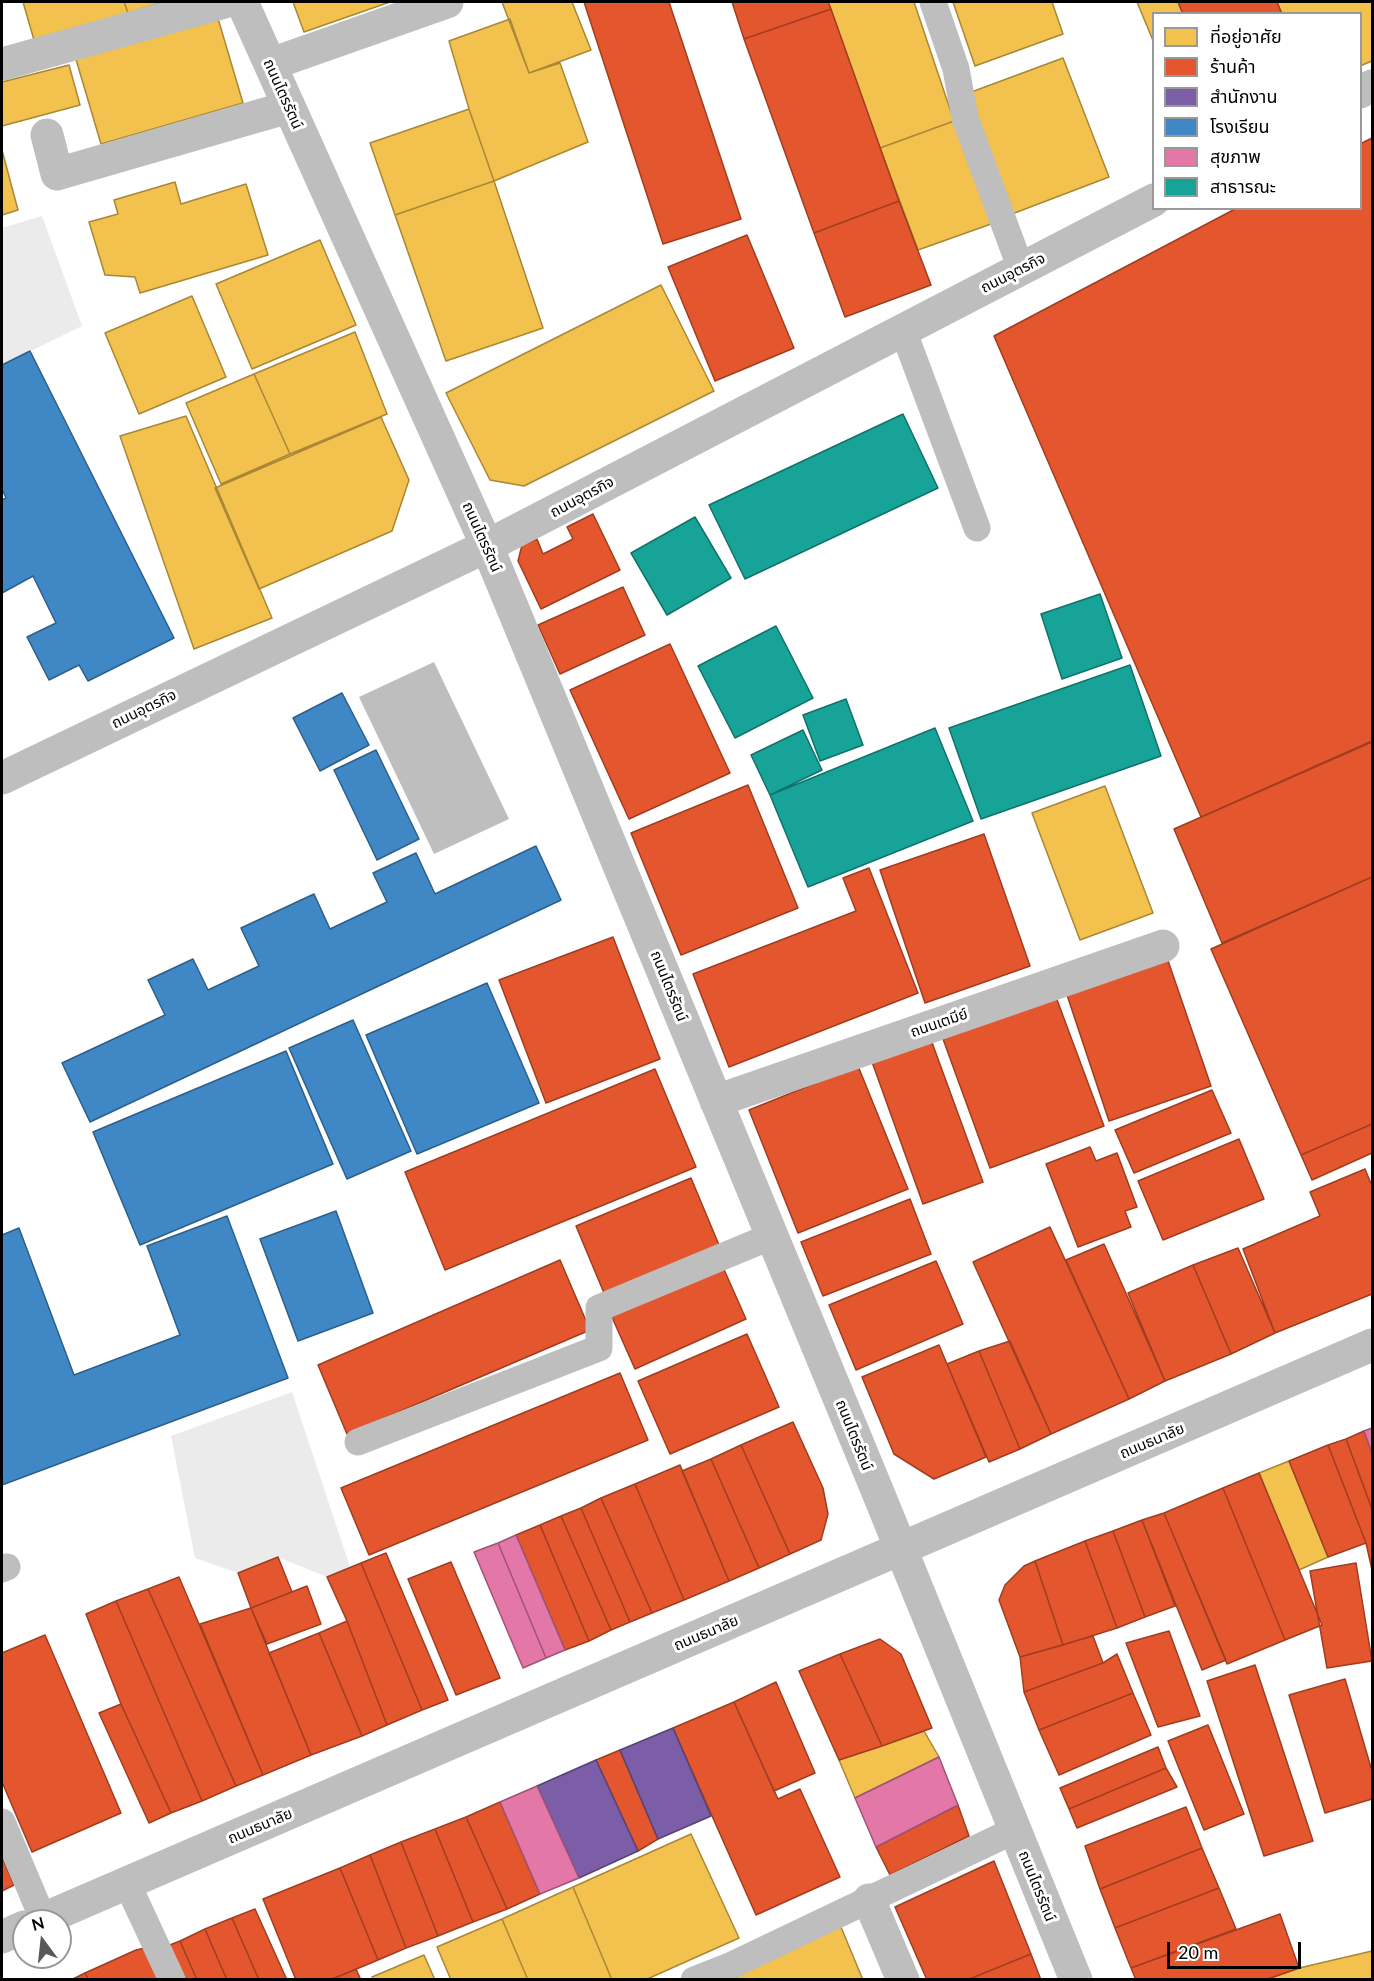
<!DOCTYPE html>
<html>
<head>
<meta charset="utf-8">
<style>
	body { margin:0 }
	#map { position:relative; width:1374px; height:1981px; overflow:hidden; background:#fff; font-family:Lato,"Noto Sans Thai",sans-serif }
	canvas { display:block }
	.frame { position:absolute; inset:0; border:3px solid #000; pointer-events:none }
	.legend { position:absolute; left:1152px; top:12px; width:210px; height:198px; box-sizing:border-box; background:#fff; border:2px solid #999; margin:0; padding:8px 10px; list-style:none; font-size:18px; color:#000 }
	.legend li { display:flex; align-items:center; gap:12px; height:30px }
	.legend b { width:30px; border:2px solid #999 }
	.north { position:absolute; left:12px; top:1909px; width:60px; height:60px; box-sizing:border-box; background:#fff; border:2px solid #999; border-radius:50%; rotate:345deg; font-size:16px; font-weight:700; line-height:24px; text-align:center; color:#000 }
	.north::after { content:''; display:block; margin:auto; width:21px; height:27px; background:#595959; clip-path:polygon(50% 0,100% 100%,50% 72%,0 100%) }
	.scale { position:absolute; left:1167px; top:1942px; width:134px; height:27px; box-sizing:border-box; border:3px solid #000; border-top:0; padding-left:8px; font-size:18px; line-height:21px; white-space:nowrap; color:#000; -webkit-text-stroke:4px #fff; paint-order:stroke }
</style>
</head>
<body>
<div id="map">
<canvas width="1374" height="1981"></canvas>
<div class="frame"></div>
<ul class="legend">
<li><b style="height:16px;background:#f2c14e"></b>ที่อยู่อาศัย</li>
<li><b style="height:16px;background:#e4572e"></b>ร้านค้า</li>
<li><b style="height:16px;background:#7b5ea7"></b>สำนักงาน</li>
<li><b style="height:16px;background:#3f88c5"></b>โรงเรียน</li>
<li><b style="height:16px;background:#e377a8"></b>สุขภาพ</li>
<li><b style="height:16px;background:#17a398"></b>สาธารณะ</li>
</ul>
<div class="north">N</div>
<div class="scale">20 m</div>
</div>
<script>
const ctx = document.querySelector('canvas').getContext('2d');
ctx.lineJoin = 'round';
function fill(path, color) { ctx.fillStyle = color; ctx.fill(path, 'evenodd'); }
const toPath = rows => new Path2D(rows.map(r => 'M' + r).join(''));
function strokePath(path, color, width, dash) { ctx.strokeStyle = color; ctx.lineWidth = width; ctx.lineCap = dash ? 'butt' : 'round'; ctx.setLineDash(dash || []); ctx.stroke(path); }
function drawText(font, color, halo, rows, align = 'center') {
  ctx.font = font + ' Lato,"Noto Sans Thai",sans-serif'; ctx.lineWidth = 6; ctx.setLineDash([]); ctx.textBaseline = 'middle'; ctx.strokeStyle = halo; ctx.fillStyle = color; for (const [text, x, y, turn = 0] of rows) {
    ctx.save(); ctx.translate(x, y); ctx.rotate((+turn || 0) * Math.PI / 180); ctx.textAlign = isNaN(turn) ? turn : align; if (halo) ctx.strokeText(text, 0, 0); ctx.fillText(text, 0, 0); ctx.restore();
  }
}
fill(toPath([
	[42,216,82,326,2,365,2,228],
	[292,1392,350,1567,327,1577,278,1557,238,1573,195,1558,171,1436]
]), '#ebebeb');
fill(toPath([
	[434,662,509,819,434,854,359,697]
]), '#bebebe');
const homes = toPath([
	[23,2,124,2,128,13,34,40,23,2],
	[124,2,164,2,128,13,124,2],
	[293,2,390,2,304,32,293,2],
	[502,2,572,2,591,50,529,73,502,2],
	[828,2,914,2,954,121,880,148,828,2],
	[953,2,1052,2,1063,34,975,66,953,2],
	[1137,2,1178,2,1183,14,1154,14,1154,43,1137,2],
	[1277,2,1372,2,1372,61,1360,66,1360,14,1282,14,1277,2],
	[217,15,243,103,101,144,75,56,217,15],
	[510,19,529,73,560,63,588,142,494,181,469,109,449,41,510,19],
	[1063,58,1109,177,1012,214,966,94,1063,58],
	[69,65,80,105,2,126,2,82,69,65],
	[469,109,494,181,395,215,370,143,469,109],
	[954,121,991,224,918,250,880,148,954,121],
	[2,150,18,210,2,215,2,150],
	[494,181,543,328,446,361,395,215,494,181],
	[175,182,181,204,246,184,268,255,140,293,135,277,105,275,89,222,118,214,114,200,175,182],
	[320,240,356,325,252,369,216,284,320,240],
	[661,285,714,391,524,486,490,480,446,393,661,285],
	[192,296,226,377,139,414,105,333,192,296],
	[355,332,387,414,290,454,254,374,355,332],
	[254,374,290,454,221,484,186,403,254,374],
	[186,416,272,618,194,649,120,436,186,416],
	[381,417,409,480,392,531,259,589,215,488,381,417],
	[1105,786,1153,913,1080,940,1032,813,1105,786],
	[1289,1461,1328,1557,1299,1570,1259,1473,1289,1461],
	[924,1731,939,1757,855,1798,839,1760,924,1731],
	[691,1834,739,1938,645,1980,612,1980,573,1887,691,1834],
	[573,1887,612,1980,528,1980,502,1919,573,1887],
	[836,1915,863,1980,738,1980,732,1965,836,1915],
	[502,1919,528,1980,451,1980,437,1947,502,1919],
	[1372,1951,1372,1980,1265,1980,1299,1968,1372,1951],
	[424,1955,435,1980,373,1980,372,1977,424,1955]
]);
fill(homes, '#f2c14e');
strokePath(homes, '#a98737', 1.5);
const shops = toPath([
	[584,2,669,2,741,219,663,244,584,2],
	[732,2,828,2,831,9,744,39,732,2],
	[1178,2,1277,2,1282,14,1183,14,1178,2],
	[831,9,899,201,814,233,744,39,831,9],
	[1372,138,1372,741,1201,817,994,336,1237,208,1360,208,1360,144,1372,138],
	[899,201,931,285,845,317,814,233,899,201],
	[747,235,794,348,715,381,668,267,747,235],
	[593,514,620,570,541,609,518,561,522,545,537,539,543,554,573,539,567,527,593,514],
	[623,587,645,635,560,674,538,625,623,587],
	[670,644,730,773,629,819,570,690,670,644],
	[1372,742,1372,877,1222,943,1174,829,1372,742],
	[748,785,798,908,681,955,631,833,748,785],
	[984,834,1030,966,925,1003,880,870,984,834],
	[869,868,918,993,729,1067,693,974,856,911,843,878,869,868],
	[1372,877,1372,1124,1301,1155,1211,949,1372,877],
	[613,937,660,1059,546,1103,499,980,613,937],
	[1163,946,1211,1086,1109,1121,1062,980,1163,946],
	[1056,997,1104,1126,990,1168,943,1039,1056,997],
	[930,1037,983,1182,923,1204,871,1059,930,1037],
	[858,1066,908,1189,798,1233,749,1110,858,1066],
	[655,1069,696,1167,445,1270,405,1172,655,1069],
	[1212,1090,1231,1133,1134,1173,1115,1130,1212,1090],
	[1372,1124,1372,1153,1312,1180,1301,1155,1372,1124],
	[1239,1139,1264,1199,1163,1240,1138,1181,1239,1139],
	[1090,1147,1096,1161,1117,1153,1137,1207,1125,1211,1131,1227,1078,1247,1046,1164,1090,1147],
	[1365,1169,1372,1186,1372,1294,1275,1333,1243,1249,1320,1216,1310,1192,1365,1169],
	[691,1178,719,1245,604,1293,576,1226,691,1178],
	[910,1199,931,1254,823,1296,801,1242,910,1199],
	[1050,1227,1129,1399,1051,1434,973,1262,1050,1227],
	[1104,1244,1165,1381,1129,1399,1066,1260,1104,1244],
	[1238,1248,1275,1333,1231,1354,1193,1265,1238,1248],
	[560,1260,590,1330,347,1434,318,1365,560,1260],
	[936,1261,963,1324,856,1370,829,1305,936,1261],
	[722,1265,746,1319,635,1369,611,1315,722,1265],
	[1193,1265,1231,1354,1165,1381,1128,1293,1193,1265],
	[747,1334,779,1407,670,1454,638,1381,747,1334],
	[1010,1341,1051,1434,1020,1449,979,1351,1010,1341],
	[939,1345,986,1457,934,1479,894,1454,862,1377,939,1345],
	[979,1351,1020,1449,989,1462,947,1364,979,1351],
	[620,1373,648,1440,369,1555,341,1488,620,1373],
	[793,1422,823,1488,828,1514,821,1540,790,1554,741,1445,793,1422],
	[1364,1431,1372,1453,1372,1509,1346,1439,1364,1431],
	[1346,1439,1372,1509,1372,1570,1366,1543,1328,1445,1346,1439],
	[741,1445,790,1554,759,1568,711,1459,741,1445],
	[1328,1445,1366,1543,1328,1557,1289,1461,1328,1445],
	[711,1459,759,1568,729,1581,682,1471,711,1459],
	[680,1465,729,1581,684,1600,635,1484,680,1465],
	[1259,1473,1322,1625,1285,1640,1223,1488,1259,1473],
	[635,1484,684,1600,652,1613,601,1498,635,1484],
	[1223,1488,1285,1640,1227,1664,1164,1513,1223,1488],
	[601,1498,652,1613,630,1622,581,1508,601,1498],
	[581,1508,630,1622,611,1630,561,1516,581,1508],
	[1164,1513,1226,1660,1202,1670,1142,1520,1164,1513],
	[561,1516,611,1630,589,1641,540,1525,561,1516],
	[1142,1520,1175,1606,1145,1617,1113,1531,1142,1520],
	[540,1525,589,1641,565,1650,516,1535,540,1525],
	[1113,1531,1145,1617,1117,1628,1085,1541,1113,1531],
	[1085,1541,1117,1628,1063,1645,1035,1561,1085,1541],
	[386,1553,448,1700,422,1710,361,1563,386,1553],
	[278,1557,292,1592,251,1608,238,1573,278,1557],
	[1035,1561,1063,1645,1020,1657,999,1600,1005,1585,1024,1566,1035,1561],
	[451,1562,500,1678,456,1695,408,1579,451,1562],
	[361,1563,422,1710,387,1725,347,1621,327,1577,361,1563],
	[1356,1563,1372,1661,1327,1668,1310,1571,1356,1563],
	[179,1577,263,1775,236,1786,148,1589,179,1577],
	[307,1586,321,1624,267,1644,251,1608,307,1586],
	[148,1589,236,1786,202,1801,116,1601,148,1589],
	[116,1601,202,1801,171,1813,121,1704,86,1614,116,1601],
	[251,1608,311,1755,263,1775,200,1624,251,1608],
	[347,1621,387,1725,362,1736,319,1633,347,1621],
	[1169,1631,1200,1716,1158,1727,1126,1643,1169,1631],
	[319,1633,362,1736,311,1755,269,1653,319,1633],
	[45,1635,121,1813,32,1852,2,1782,2,1653,45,1635],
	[1093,1636,1103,1663,1024,1692,1020,1657,1093,1636],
	[880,1639,901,1654,932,1728,882,1746,840,1654,880,1639],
	[840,1654,882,1746,839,1760,799,1671,840,1654],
	[1117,1654,1133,1693,1039,1730,1024,1692,1103,1663,1117,1654],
	[1255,1665,1313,1841,1264,1856,1207,1681,1255,1665],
	[1345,1679,1372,1771,1372,1799,1325,1813,1289,1695,1345,1679],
	[776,1682,815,1773,774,1791,734,1702,776,1682],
	[1133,1693,1151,1735,1059,1775,1039,1730,1133,1693],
	[734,1702,778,1799,800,1789,840,1877,756,1915,673,1728,734,1702],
	[121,1704,171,1813,149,1823,99,1713,121,1704],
	[1208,1725,1244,1814,1204,1830,1168,1741,1208,1725],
	[1158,1747,1166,1768,1069,1809,1060,1788,1158,1747],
	[620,1750,658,1839,638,1851,596,1760,620,1750],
	[1166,1768,1177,1787,1077,1828,1069,1809,1166,1768],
	[500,1802,540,1894,507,1909,466,1817,500,1802],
	[958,1805,969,1836,890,1875,876,1847,958,1805],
	[1186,1807,1202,1848,1100,1889,1085,1846,1186,1807],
	[466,1817,507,1909,473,1922,435,1829,466,1817],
	[435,1829,473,1922,438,1936,401,1842,435,1829],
	[401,1842,438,1936,406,1948,370,1855,401,1842],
	[1202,1848,1219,1888,1115,1928,1100,1889,1202,1848],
	[370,1855,406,1948,378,1960,340,1868,370,1855],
	[2,1857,14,1885,2,1891,2,1857],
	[994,1861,1031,1954,967,1980,927,1980,895,1907,994,1861],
	[340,1868,378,1960,330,1980,296,1980,263,1899,340,1868],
	[1219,1888,1236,1929,1131,1968,1115,1928,1219,1888],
	[255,1909,287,1980,259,1980,232,1918,255,1909],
	[1280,1914,1299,1968,1265,1980,1136,1980,1131,1968,1280,1914],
	[232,1918,259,1980,227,1980,205,1929,232,1918],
	[205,1929,227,1980,197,1980,180,1941,205,1929],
	[180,1941,197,1980,175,1980,162,1948,180,1941],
	[145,1948,170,1980,89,1980,85,1973,136,1950,145,1948],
	[1031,1954,1041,1980,967,1980,1031,1954],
	[356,1969,361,1980,330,1980,356,1969],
	[85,1973,89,1980,71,1980,85,1973]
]);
fill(shops, '#e4572e');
strokePath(shops, '#a03d20', 1.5);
const offices = toPath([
	[673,1728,711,1816,658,1839,620,1750,673,1728],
	[596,1760,638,1851,579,1878,537,1786,596,1760]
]);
fill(offices, '#7b5ea7');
strokePath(offices, '#564275', 1.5);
const schools = toPath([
	[30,351,174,638,88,681,79,665,49,680,27,637,56,623,33,576,2,593,2,500,6,498,2,489,2,365,30,351],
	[342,693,369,745,320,771,293,718,342,693],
	[376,750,419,839,377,860,334,770,376,750],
	[536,846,561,900,90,1122,62,1063,165,1015,148,980,193,959,208,990,259,966,241,928,314,894,330,929,387,902,373,873,416,853,435,894,536,846],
	[487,983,539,1103,417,1154,366,1035,487,983],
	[353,1020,411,1151,347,1179,289,1048,353,1020],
	[286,1051,333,1164,140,1245,93,1132,286,1051],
	[336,1211,373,1313,298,1341,260,1239,336,1211],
	[227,1216,288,1378,2,1485,2,1235,19,1228,74,1375,180,1335,147,1246,227,1216]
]);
fill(schools, '#3f88c5');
strokePath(schools, '#2c5f8a', 1.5);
const health = toPath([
	[1372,1428,1372,1453,1364,1431,1372,1428],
	[516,1535,565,1650,546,1658,498,1543,516,1535],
	[498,1543,546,1658,523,1668,474,1552,498,1543],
	[939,1757,958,1805,876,1847,855,1798,939,1757],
	[537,1786,579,1878,540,1894,500,1802,537,1786]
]);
fill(health, '#e377a8');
strokePath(health, '#9f5376', 1.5);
const public = toPath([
	[903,414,938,488,745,579,709,505,903,414],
	[695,517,731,578,667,615,631,553,695,517],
	[1100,594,1122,658,1062,679,1041,614,1100,594],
	[776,626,813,698,735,738,698,666,776,626],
	[1130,665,1161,756,981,819,949,728,1130,665],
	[846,699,863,745,820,761,803,715,846,699],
	[935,728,973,821,808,887,770,795,935,728],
	[803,730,822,770,770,795,751,755,803,730]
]);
fill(public, '#17a398');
strokePath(public, '#10726a', 1.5);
strokePath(toPath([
	[933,2,956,69,965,118,1021,269],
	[903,330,977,528],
	[358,1442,599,1348,599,1308,772,1236],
	[2,1569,7,1567],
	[2,1822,43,1919],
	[127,1883,172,1980],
	[694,1980,732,1965,1015,1830]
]), '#bebebe', 27);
strokePath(toPath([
	[2,64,224,2],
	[271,64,447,2],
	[47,135,57,174,289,107],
	[716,1101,1163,946],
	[869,1900,903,1980]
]), '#bebebe', 33);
strokePath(toPath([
	[242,2,487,546,877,1490,1076,1980],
	[1360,92,1372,86],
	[2,778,487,546,1154,200],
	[39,1921,1372,1345],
	[2,1937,24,1927]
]), '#bebebe', 33);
drawText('15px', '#000', '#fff', [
	["ถนนไตรรัตน์",283,94,66],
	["ถนนอุตรกิจ",1013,273,-27],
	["ถนนอุตรกิจ",582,497,-28],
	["ถนนไตรรัตน์",482,537,66],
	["ถนนอุตรกิจ",144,709,-26],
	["ถนนไตรรัตน์",669,986,68],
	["ถนนเตมีย์",939,1023,-19],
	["ถนนไตรรัตน์",854,1435,68],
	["ถนนธนาลัย",1152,1441,-23],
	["ถนนธนาลัย",706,1633,-23],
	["ถนนธนาลัย",260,1826,-23],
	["ถนนไตรรัตน์",1037,1886,68]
]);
</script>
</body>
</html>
